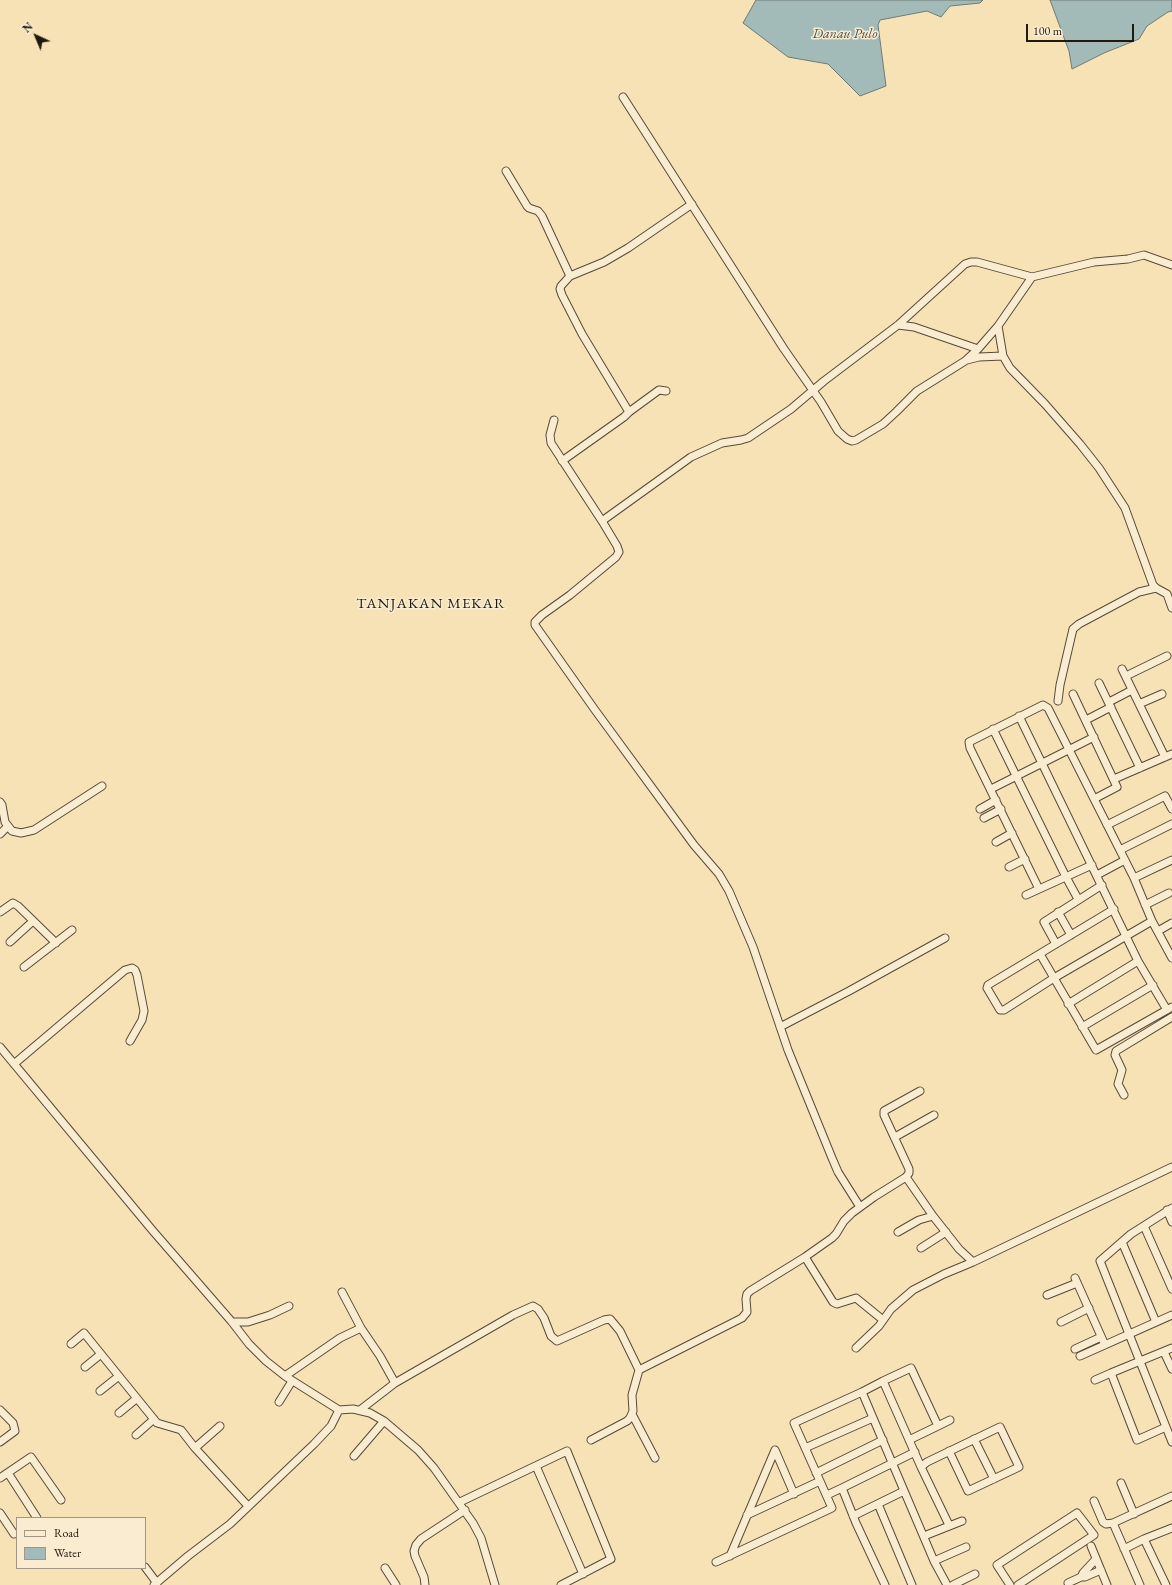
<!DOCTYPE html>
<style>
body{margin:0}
#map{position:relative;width:1172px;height:1585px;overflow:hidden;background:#f7e2b6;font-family:"EB Garamond",serif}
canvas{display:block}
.legend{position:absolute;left:16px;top:1517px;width:130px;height:52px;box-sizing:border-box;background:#faecd0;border:1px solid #a39783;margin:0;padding:5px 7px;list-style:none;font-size:12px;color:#21180f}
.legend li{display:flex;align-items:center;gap:8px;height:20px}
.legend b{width:20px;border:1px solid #a39783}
.north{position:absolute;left:16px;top:16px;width:40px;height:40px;-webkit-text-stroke:3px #faecd0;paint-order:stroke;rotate:316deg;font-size:11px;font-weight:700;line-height:16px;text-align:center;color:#21180f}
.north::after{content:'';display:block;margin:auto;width:14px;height:18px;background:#21180f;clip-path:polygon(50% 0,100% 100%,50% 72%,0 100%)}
.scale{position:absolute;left:1026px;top:24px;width:108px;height:18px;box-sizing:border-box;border:2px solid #21180f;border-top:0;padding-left:5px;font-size:12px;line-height:14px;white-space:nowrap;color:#21180f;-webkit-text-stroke:3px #faecd0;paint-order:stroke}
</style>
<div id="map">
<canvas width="1172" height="1585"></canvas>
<ul class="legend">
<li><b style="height:5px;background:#faecd0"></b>Road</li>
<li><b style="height:11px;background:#a2bbb9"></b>Water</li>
</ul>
<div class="north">N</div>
<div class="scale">100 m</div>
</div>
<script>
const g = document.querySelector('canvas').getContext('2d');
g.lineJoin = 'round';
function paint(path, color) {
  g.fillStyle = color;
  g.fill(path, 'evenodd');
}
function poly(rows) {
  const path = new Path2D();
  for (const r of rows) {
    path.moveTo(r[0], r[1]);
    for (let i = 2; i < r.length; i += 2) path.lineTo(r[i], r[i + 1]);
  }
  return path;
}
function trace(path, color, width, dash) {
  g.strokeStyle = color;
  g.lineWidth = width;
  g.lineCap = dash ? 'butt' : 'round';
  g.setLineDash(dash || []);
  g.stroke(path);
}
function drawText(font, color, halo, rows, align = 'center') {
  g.font = font + ' "EB Garamond",serif';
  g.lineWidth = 3;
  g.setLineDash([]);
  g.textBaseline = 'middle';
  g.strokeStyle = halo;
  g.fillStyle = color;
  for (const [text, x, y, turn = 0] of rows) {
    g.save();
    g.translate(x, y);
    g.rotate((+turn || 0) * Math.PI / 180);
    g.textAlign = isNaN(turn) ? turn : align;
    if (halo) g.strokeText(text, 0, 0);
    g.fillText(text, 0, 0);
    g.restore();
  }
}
const water = poly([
 [756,0,983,0,980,3,950,6,941,17,927,11,880,20,878,25,886,86,860,96,828,64,788,57,743,23,756,0],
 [1050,0,1172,0,1172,11,1168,12,1147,26,1139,39,1104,53,1072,69,1069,51,1050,0]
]);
const minor = poly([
 [623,97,784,349,821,402,838,431,847,439,852,441,856,440,883,424,896,412,917,391,965,361,978,349],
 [506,171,527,206,529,208,538,211,542,216,570,276,561,286,560,289,562,295,582,334,629,412,624,417,562,461],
 [570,276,604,262,628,248,692,204],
 [898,325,914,327,978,349,998,326,1003,356,1010,368,1045,404,1080,444,1099,468,1125,508,1153,585,1156,588,1167,594,1172,608],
 [998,326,1032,277],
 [967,360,979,357,1003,356],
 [629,412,659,390,666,391],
 [554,420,550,435,551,443,602,521,617,546,619,552,616,557,570,595,542,615,535,622,535,625,595,710,694,845,719,874,729,891,753,947,788,1050,832,1158,838,1172,860,1207],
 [602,521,691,457,722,443,741,440,748,438,791,409,824,381,898,325,965,264,971,262,977,262,1032,277,1094,262,1128,259,1144,255,1172,265],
 [1122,669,1165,757],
 [1126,676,1167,656],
 [1099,683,1140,768],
 [1073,694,1117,787,1094,799],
 [1058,701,1060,685,1073,629,1079,624,1139,592,1156,588],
 [1109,702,1132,690],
 [1139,704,1162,694],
 [1019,716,1138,961,1167,1010],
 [1086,720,1111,707],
 [993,729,1066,877,1078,899],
 [1114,779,1172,754],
 [991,789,1094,737],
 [0,802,2,805,5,822,12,831,21,833,34,830,102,786],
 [980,809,996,800],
 [984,818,1001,809],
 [1107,825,1165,796,1172,809],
 [0,834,8,826],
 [996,842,1012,833],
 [1120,850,1172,824],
 [1009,867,1025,859],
 [1097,875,1125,860],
 [1134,878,1172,860],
 [1039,889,970,748,969,742,1043,705,1048,708,1134,878,1152,921,1172,958],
 [1026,895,1092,865],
 [1145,905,1169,893],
 [1114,909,988,985,987,988,1000,1010,1004,1010,1054,978,1152,921],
 [0,912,13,903,18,906,56,943],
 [1058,912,1071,935],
 [1158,931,1172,923],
 [10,942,33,921],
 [1056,944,1044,922,1102,885],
 [1040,954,1096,1050,1172,1007],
 [24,967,72,930],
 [1068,1004,1138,961],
 [780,1027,849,991,945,938],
 [1082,1027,1153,985],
 [0,1047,153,1231,232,1322,249,1344,266,1361,285,1376,339,1410,353,1409,370,1413,384,1421,418,1450,434,1468,473,1523,481,1538,495,1585],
 [14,1064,125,970,132,968,135,970,137,975,144,1011,142,1020,130,1041],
 [1124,1095,1118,1084,1122,1070,1115,1055,1116,1051,1172,1017],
 [895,1137,934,1115],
 [906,1177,909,1173,909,1169,884,1115,884,1111,920,1091],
 [1172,1208,1131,1234,1100,1261,1172,1442],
 [1167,1210,1172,1222],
 [1144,1226,1172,1289],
 [898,1232,919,1220,933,1216],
 [1122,1242,1156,1322],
 [921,1248,946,1232],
 [805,1257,833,1302,837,1304,856,1298,883,1320],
 [1075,1278,1105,1345],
 [342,1292,361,1328,380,1356,395,1383],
 [1047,1295,1077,1283],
 [232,1322,248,1322,270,1315,289,1306],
 [1061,1322,1089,1308],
 [71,1344,84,1333,157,1423,181,1430,195,1448,248,1506],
 [856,1348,879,1326,891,1309,913,1290,944,1274,973,1262],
 [1075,1349,1101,1337],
 [1164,1352,1172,1369],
 [1080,1356,1172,1315],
 [85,1367,101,1354],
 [639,1370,742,1318,747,1312,746,1299,747,1294,750,1291,805,1257,832,1238,836,1234,844,1221,852,1213,874,1197,906,1177,933,1216,959,1249,973,1262,1172,1167],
 [285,1376,340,1338,361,1328],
 [1095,1380,1111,1373],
 [883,1381,911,1368,938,1426,909,1440],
 [100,1391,119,1376],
 [862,1392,883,1381,921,1467],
 [279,1402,292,1381],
 [0,1410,13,1423,15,1431,0,1442],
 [360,1410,395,1383,513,1315,533,1306,538,1309,544,1318,551,1336,557,1341,604,1320,610,1319,620,1331,639,1370,632,1395,633,1411,630,1418,627,1421,591,1440],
 [119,1413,136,1399],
 [632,1414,655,1458],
 [938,1426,950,1420],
 [1166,1427,1137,1440,1111,1373,1172,1348],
 [136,1435,154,1419],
 [974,1439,994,1479],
 [195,1448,220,1426],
 [805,1448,873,1418],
 [949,1451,968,1491,1019,1467,1000,1427,927,1462,921,1467,949,1525],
 [354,1456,384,1421],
 [536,1466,583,1574],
 [8,1473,37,1518],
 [816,1473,883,1440],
 [0,1478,31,1457,61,1500],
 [1121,1483,1134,1514],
 [827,1495,842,1488],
 [1094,1501,1103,1522,1106,1524,1113,1523],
 [460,1502,567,1451,611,1559,561,1585],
 [878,1504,912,1585],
 [0,1513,14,1534],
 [747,1515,820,1481],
 [853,1516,904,1491],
 [924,1536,962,1521],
 [1144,1539,1166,1585],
 [1091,1546,1107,1585],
 [1124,1549,1144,1539,1172,1528],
 [730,1556,775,1450,794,1494],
 [1096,1559,1083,1573,1081,1577,1085,1577,1101,1570],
 [934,1561,966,1547],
 [716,1562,832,1508,794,1423,862,1392,934,1561,947,1585],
 [145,1567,157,1583],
 [385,1568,396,1585],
 [1068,1583,1081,1577],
 [154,1585,188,1556,230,1524,314,1444,331,1426,339,1410],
 [425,1585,424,1577,415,1556,414,1551,416,1545,421,1539,465,1510],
 [885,1585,856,1523,842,1488,915,1452],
 [953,1585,975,1574],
 [1010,1585,997,1565,1077,1513,1094,1535,1018,1585],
 [1140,1585,1113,1523,1172,1496]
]);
const waterNames = [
 ["Danau Pulo",845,34]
];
const quarterNames = [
 ["TANJAKAN MEKAR",431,604]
];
paint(water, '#a2bbb9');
trace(water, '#6e7a75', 1);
trace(minor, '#564a39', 9);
trace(minor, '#faecd0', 7);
drawText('italic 14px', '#4e514a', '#faecd0', waterNames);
g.letterSpacing = '1px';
drawText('15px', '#21180f', '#faecd0', quarterNames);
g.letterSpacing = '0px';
</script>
